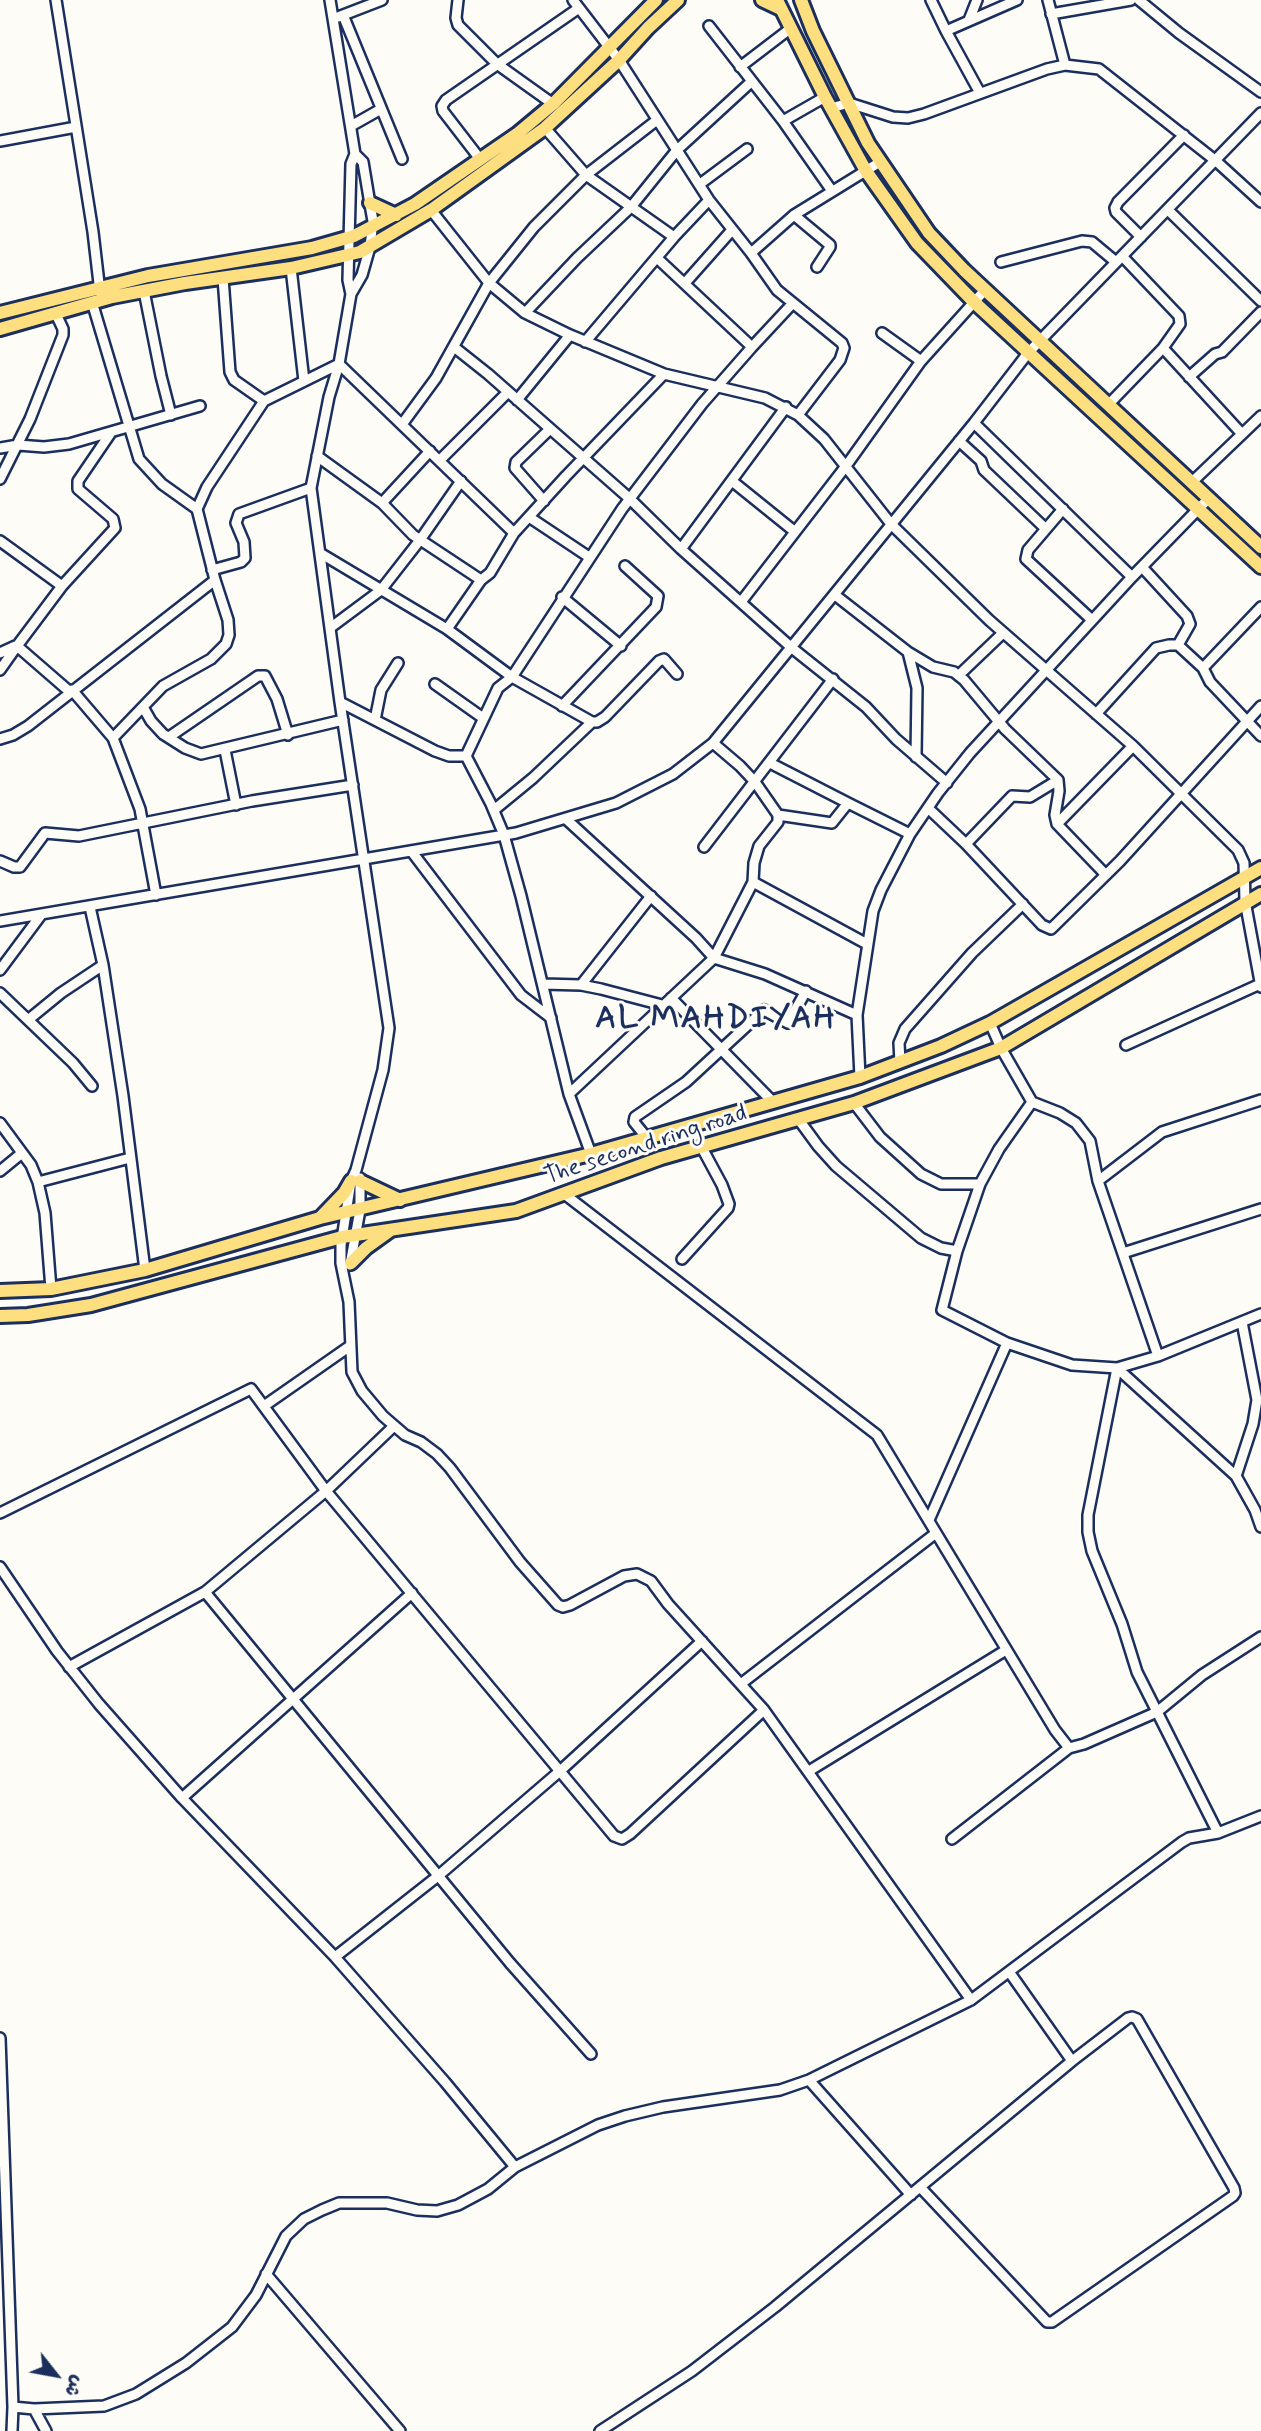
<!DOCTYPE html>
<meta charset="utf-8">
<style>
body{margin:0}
#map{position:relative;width:1261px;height:2431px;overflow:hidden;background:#fdfcf7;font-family:Mynerve,"Playpen Sans Arabic",sans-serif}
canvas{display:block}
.north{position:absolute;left:21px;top:2340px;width:70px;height:70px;-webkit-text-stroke:5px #fdfcf7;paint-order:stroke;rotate:121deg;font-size:19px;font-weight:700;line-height:28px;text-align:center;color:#1b2f5e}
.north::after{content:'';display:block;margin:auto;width:24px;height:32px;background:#1b2f5e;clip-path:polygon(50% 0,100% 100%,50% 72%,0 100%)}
</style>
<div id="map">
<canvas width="1261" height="2431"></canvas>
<div class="north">ش</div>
</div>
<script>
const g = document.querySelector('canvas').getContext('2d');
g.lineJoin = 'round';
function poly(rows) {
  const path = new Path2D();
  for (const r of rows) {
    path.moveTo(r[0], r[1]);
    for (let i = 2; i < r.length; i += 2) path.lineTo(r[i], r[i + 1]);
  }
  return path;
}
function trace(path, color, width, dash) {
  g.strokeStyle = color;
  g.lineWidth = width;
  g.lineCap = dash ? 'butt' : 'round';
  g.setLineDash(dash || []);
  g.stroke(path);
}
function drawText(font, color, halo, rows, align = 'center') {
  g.font = font + ' Mynerve,sans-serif';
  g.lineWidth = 6;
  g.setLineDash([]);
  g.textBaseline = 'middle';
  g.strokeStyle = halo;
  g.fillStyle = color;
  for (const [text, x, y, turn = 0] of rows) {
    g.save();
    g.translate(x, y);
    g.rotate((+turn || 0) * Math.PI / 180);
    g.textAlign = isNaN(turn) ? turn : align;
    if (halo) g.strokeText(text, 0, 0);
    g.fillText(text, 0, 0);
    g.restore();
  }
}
const minor = poly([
 [56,0,93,232,100,292],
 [330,0,355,154,351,164,348,280,351,294],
 [458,0,456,18,458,25,497,64,553,104],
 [573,0,619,60,709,200,751,253,777,290,842,343,844,348,840,360,798,415],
 [931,0,946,31,1017,0],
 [1048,0,1065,65],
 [1139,0,1179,33,1261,92],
 [1051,14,1131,0],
 [343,15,402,159],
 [338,17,382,0],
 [969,20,977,0],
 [709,26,783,121,832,191],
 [946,31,980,93],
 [740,67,791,28],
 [831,108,849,103,893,117,908,118,924,114,1047,69,1065,65,1099,69,1216,161,1261,202],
 [783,121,825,97],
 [351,126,381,109],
 [545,128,586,175,674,237],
 [0,141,76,127],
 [355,154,363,162,371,210,373,221,370,247,362,275,351,294,339,364,329,397,311,488,340,702,389,1028,383,1070,356,1170,351,1181,341,1245,341,1263,349,1302,352,1372,362,1391,383,1416,405,1435,421,1442,437,1454,450,1468,520,1562,558,1605,563,1607,570,1605,624,1576,637,1574,651,1581,668,1604,764,1710,971,2000],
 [480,159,443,111,442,106,446,100,579,8],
 [700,184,747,149],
 [431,210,489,283,525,313,570,335,664,374,765,398,798,415,824,439,891,524,989,620,1133,746,1238,850,1244,863,1245,901,1261,987],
 [1168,210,1261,301],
 [794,215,830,245,830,247,817,267],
 [1141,237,1116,212,1115,208,1118,202,1184,135],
 [751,253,794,215,880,162],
 [1122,256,1179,316,1180,324,1163,348],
 [657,258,752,347],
 [1001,262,1082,241,1092,242,1116,262],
 [291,268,304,381],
 [223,278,230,372,234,380,264,401],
 [685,283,732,230],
 [144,291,161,376,171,415],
 [92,302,139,459,162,484,197,509],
 [525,313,577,258,631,207,677,150,751,82],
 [882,333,921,361],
 [585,342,674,237,709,200],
 [454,347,488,374,629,498,681,549,792,648,866,707,896,739,947,783],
 [1189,377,1215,354,1222,352,1261,312],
 [517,400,570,335],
 [1108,405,1163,348,1242,434],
 [403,423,436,378,489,283,534,227,586,175,657,120],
 [974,423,1132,577],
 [959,441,981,461,984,470,1046,529],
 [0,448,18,445,44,447,69,444,200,406],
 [317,456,382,503,430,451],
 [440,460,508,392],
 [0,479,30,419,63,335,63,329,55,312],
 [732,481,794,531],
 [1191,483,1261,416],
 [544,501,515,468,516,462,550,429],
 [382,503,413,535,481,580],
 [1063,509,1028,550,1026,559,1092,620],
 [529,517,589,557],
 [0,541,62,586,17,646,70,692],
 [681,549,786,407],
 [320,553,447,629,512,677,592,722,597,722,605,717,659,661,664,659,677,674],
 [1142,567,1187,616,1190,624,1178,645,1203,668,1210,682,1261,736],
 [212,570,241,562,245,558,244,542,236,523,239,514,311,488],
 [62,586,115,528,113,519,78,489,78,481,110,434],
 [835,595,908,652,933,667,954,672,964,680,1005,729,1058,780,1059,791,1055,815,1057,824,1106,875],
 [562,597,621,646],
 [741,602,846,466,921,361,985,290],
 [330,628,381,590,420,540,461,481],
 [447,629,481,580,490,573,514,533,566,476,664,374],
 [908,652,917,688,916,757],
 [0,653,15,646],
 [1203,668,1261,607],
 [0,670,17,646],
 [959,675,1003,633],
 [435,684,483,718],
 [72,690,113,738],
 [340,702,435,751,449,756,466,756],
 [562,706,656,607,658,596,625,566],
 [143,707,151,721,163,734,185,748,201,754,343,720],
 [1096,714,1156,648,1169,645,1178,645],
 [375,720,381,690,398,663],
 [169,737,258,676,265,676,277,699,288,735],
 [0,739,13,735,28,726,215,580],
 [225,750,236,805],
 [770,763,848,803],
 [929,809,966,844,1042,925,1051,929,1120,861,1261,706],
 [494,810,533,778,592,722],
 [778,815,832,823,848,803,910,834],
 [566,819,696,938,714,958,765,974,857,1015],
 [1057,824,1133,746],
 [966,844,1012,796,1030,797,1058,780],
 [704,847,833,679],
 [412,852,521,995,551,1018],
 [0,861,14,867,20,867,45,833,79,836,252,801,353,785],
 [753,882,867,944],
 [156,895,140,809,113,738,163,686,211,659,226,644,229,635,228,620,215,580,197,509,207,487,264,401,339,364,514,533],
 [0,921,516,833,616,803,673,774,713,743,974,423,1028,353,1261,113],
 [103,965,123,1096,145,1270],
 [0,970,41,915],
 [543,984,581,985,601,989,662,1005],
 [581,985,651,896],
 [0,993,73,1063,92,1086],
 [671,998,772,1101],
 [28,1020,61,993,103,965,90,907],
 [990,1023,1001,1048,1032,1102,1060,1113,1076,1123,1090,1141,1098,1181,1158,1356],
 [1126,1045,1260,984],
 [900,1062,899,1043,905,1029,972,953,1023,904],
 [860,1077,857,1015,873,911,881,890,910,834,938,793,970,753,1132,577,1208,499],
 [569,1094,714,958,753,882,754,863,759,846,778,822,778,815,755,782,740,766,713,743],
 [1032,1102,999,1149,980,1184,957,1251,942,1310,1007,1343,1072,1365,1117,1368,1236,1476,1255,1510,1261,1527],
 [854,1103,880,1137,921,1174,941,1184,980,1184],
 [799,1120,818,1146,836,1166,921,1238,941,1248,957,1251],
 [0,1123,31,1165,38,1182,45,1213,51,1289],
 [647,1138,634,1122,635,1117,686,1082,764,1010,788,1023,806,991],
 [591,1154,569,1094,521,896,504,835,491,804,466,756,498,688,512,677,622,509,702,404,752,347,793,303],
 [0,1171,22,1153],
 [1098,1181,1162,1132,1261,1100],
 [38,1182,130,1158],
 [563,1193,877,1435,1055,1730,1069,1748,1084,1744,1157,1712,1202,1675,1261,1637],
 [1123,1253,1261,1209],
 [682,1259,728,1208,729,1204,722,1185,701,1146],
 [350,1265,360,1210,360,1178],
 [264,1406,350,1346],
 [1236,1476,1253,1424,1257,1400,1242,1322],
 [0,1513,251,1389,326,1491,614,1836,622,1839,630,1834,764,1710],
 [929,1520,1007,1343],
 [0,1567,57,1651,99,1704,182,1798,335,1957,445,2082,515,2167],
 [205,1592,326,1491,394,1426],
 [69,1667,205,1592,510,1963,591,2054],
 [742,1683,936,1533],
 [809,1771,1006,1650],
 [182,1798,412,1593],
 [1218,1833,1137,1672,1122,1624,1092,1551,1088,1532,1088,1515,1117,1368,1158,1356,1261,1314],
 [952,1839,1069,1748],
 [335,1957,438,1876,560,1771,702,1641],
 [0,2038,13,2407,12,2431],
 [809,2080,911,2195],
 [920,2187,1047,2322,1052,2322,1233,2196,1235,2193,1234,2188,1137,2019,1132,2017,1128,2018,1072,2061],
 [266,2274,400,2431],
 [13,2407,34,2409,104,2406,136,2394,186,2363,232,2327,256,2295,286,2236,304,2219,322,2210,339,2203,387,2203,417,2210,437,2211,458,2205,488,2189,515,2167,598,2125,625,2116,663,2107,780,2090,809,2080,971,2000,1182,1842,1189,1838,1218,1833,1261,1816],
 [34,2409,46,2431],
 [600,2431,692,2371,775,2307,1072,2061,1010,1973]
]);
const major = poly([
 [762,0,781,9],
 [777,0,825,97,866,171,917,243,974,302,1261,567],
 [801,0,813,31,868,143,929,233,964,270,1261,547],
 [370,203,396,215],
 [0,313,148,276,312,248,354,236,415,204,517,134,553,104,656,0],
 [0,329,112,297,185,283,291,268,360,252,431,210,545,128,619,60,648,28,678,0],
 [360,1181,400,1200],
 [320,1218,344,1193,351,1181],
 [351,1263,366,1248,391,1230],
 [0,1291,51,1289,145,1270,320,1218,591,1154,860,1077,941,1046,990,1023,1261,868],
 [0,1316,28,1315,91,1305,342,1237,516,1211,661,1158,854,1103,1001,1048,1261,894]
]);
const streetNames = [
 ["The second ring road",646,1146,-18]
];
const districtNames = [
 ["AL MAHDIYAH",716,1020]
];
trace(minor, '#1b2f5e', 14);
trace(major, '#1b2f5e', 18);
trace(minor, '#fdfcf7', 9);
trace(major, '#fedf80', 12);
drawText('24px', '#1b2f5e', '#fdfcf7', streetNames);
g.letterSpacing = '2px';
drawText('bold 32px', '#1b2f5e', '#fdfcf7', districtNames);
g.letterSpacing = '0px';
</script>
